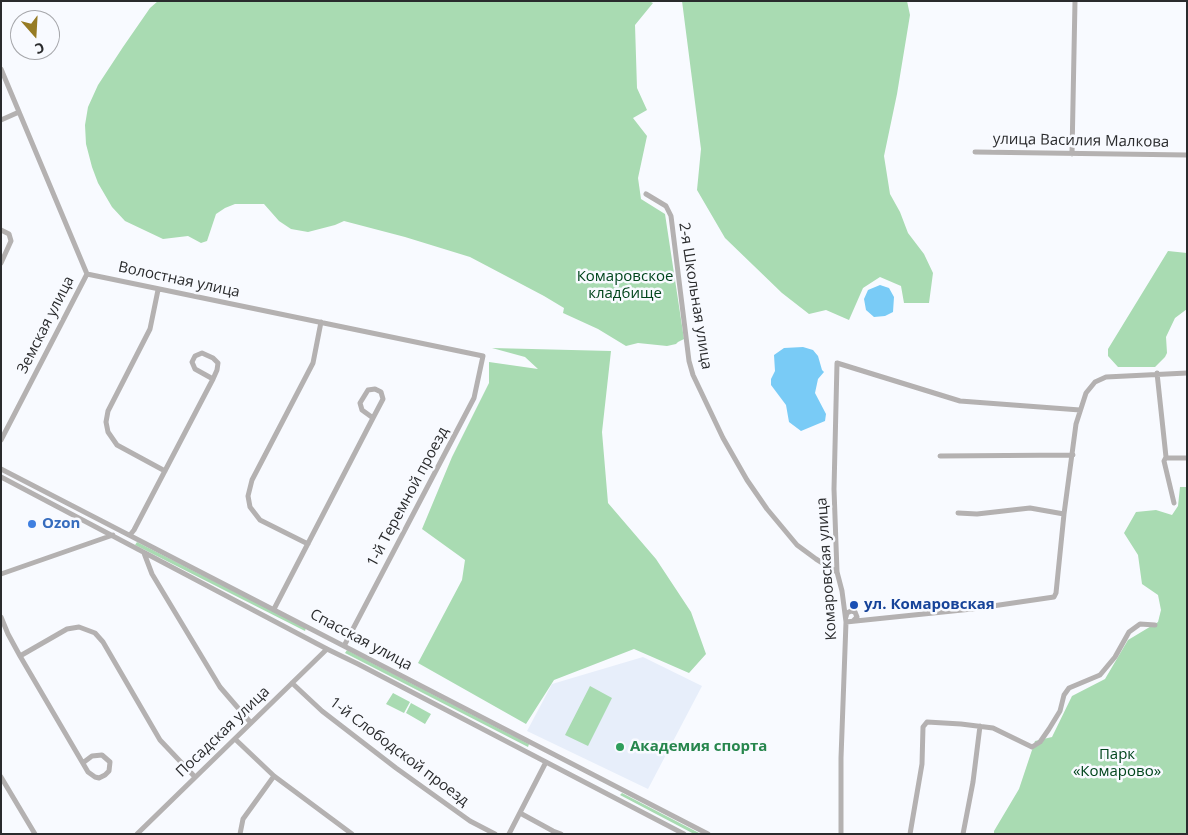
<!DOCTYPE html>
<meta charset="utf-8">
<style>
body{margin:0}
#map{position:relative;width:1188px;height:835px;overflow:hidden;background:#f8faff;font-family:"Open Sans",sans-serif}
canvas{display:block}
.frame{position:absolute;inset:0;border:2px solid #2a2b2d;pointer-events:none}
.north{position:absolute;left:10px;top:10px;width:50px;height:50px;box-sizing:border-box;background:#f8faff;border:1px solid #a6a7ab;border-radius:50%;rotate:161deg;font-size:14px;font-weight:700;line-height:20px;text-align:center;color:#2a2b2d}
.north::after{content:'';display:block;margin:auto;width:18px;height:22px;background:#977c24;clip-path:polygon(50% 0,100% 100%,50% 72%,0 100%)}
</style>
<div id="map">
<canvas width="1188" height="835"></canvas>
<div class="frame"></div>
<div class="north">С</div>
</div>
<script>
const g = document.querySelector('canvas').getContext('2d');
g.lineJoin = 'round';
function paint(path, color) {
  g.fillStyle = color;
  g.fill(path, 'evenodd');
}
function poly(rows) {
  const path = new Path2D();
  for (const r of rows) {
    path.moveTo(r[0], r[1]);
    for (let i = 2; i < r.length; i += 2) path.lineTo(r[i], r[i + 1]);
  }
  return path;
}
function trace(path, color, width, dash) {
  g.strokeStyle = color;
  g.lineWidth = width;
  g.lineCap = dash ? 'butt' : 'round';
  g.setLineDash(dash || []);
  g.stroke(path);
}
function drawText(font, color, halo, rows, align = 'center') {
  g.font = font + ' "Open Sans",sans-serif';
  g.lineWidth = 5;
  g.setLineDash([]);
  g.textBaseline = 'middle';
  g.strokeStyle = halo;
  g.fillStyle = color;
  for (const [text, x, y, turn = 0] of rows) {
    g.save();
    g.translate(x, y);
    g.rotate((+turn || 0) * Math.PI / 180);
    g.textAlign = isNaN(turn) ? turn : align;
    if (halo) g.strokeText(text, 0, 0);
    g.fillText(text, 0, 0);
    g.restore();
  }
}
const built = poly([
 [643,657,702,686,648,789,527,731,552,684]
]);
const green = poly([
 [158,1,649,1,653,3,635,25,637,88,647,110,633,118,647,136,638,178,641,199,665,214,684,339,678,342,676,344,667,346,638,343,626,346,598,329,563,313,564,308,544,296,470,257,405,237,344,221,335,225,308,232,291,229,279,221,264,204,235,204,225,208,216,214,207,241,201,243,188,236,163,239,125,221,112,207,98,183,92,167,86,144,85,125,88,107,98,85,123,47,150,8],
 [682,1,907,1,910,15,897,94,884,156,890,194,900,212,908,233,924,254,933,273,929,303,904,303,901,286,880,277,863,288,849,320,826,310,809,314,782,293,725,238,697,190,701,149],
 [1168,251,1187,253,1187,309,1175,318,1166,337,1167,353,1165,357,1155,367,1118,367,1108,356,1108,349],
 [492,348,611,351,602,432,608,503,656,559,691,612,706,654,689,673,634,649,554,680,526,724,418,663,462,580,465,560,422,529,452,457,489,383,489,362,538,369,525,357],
 [1180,487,1187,487,1187,834,994,834,994,831,1019,789,1035,741,1052,737,1072,696,1105,679,1128,640,1158,622,1161,610,1158,595,1142,584,1138,555,1124,533,1136,512,1156,510,1172,515,1178,506],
 [137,542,306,628,305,631,135,545],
 [347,650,529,744,528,747,345,653],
 [590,686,612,698,588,746,565,735],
 [393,693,410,702,404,713,386,704],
 [411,703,431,714,425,724,406,713],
 [622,793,701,834,694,834,620,795]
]);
const water = poly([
 [880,285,889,288,894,297,893,312,885,316,874,317,866,310,864,299,868,290],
 [803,347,813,350,818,356,822,370,824,372,818,379,815,393,826,414,825,421,801,431,789,422,786,405,771,385,771,379,775,371,774,355,784,348]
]);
const minor = poly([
 [1,69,87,274],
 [1,120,19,112],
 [975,152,1187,155],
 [1072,154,1075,1],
 [646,194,666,206,671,216,689,361,693,375,723,438,747,480,767,509,797,545,816,559,837,572],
 [1,230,9,234,11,241,1,263],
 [87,274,483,356,474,398,344,646],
 [158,290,150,329,108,411,106,422,108,432,117,445,165,471],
 [1157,373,1166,457,1164,461,1174,503],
 [1,440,87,274],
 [940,456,1073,455],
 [1166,458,1187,458],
 [1,469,708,834],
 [1,477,327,649,358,664,684,834],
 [958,513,977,514,1030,508,1064,514],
 [130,535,134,530,213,379,217,370,218,363,213,358,202,353,195,356,192,362,195,369,213,379],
 [308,544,260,520,250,507,248,496,252,480,313,363,321,322],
 [144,553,152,574,220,687,251,723],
 [1,574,113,535],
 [274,609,373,418,362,410,360,403,368,390,375,389,381,392,383,399,373,418],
 [1,617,8,634,20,656,88,772,95,777,99,778,105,775,109,771,110,762,102,755,92,756,84,762],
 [846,617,847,613,851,611,855,612,857,617,853,621],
 [846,622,972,609,1054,597,1056,593,1064,514,1076,424,1086,393,1095,382,1106,377,1187,373],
 [20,656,67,629,79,627,95,633,103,642,160,740,195,777],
 [292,683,322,711,396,768,470,821,495,834],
 [235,739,274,776,352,834],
 [1,777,35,834],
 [520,813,553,831,561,834],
 [137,834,327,649],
 [240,834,243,819,274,776],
 [509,834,546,762],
 [841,834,841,758,846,622,842,591,837,572,834,489,837,363,960,401,1080,410],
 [910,834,922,764,923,727,927,722,961,724,993,728,1032,747,1040,742,1049,729,1060,711,1064,695,1069,688,1100,675,1115,657,1129,632,1140,624,1155,625],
 [963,834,973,782,980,726]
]);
const markers = [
 [32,524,5,"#3f7fe0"],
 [854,605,5,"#1a4fb4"],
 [620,747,5,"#2e9e5b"]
];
const streetNames = [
 ["улица Василия Малкова",1081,141,1],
 ["Волостная улица",179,280,12],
 ["2-я Школьная улица",695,296,81],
 ["Земская улица",46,325,-63],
 ["1-й Теремной проезд",408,497,-62],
 ["Комаровская улица",827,569,-94],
 ["Спасская улица",361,640,28],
 ["Посадская улица",223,732,-44],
 ["1-й Слободской проезд",399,752,37]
];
const parkNames = [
 ["Комаровское",625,277],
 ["кладбище",625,294],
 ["Парк",1117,755],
 ["«Комарово»",1117,772]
];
const shopNames = [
 ["Ozon",42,524]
];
const transitNames = [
 ["ул. Комаровская",864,605]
];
const leisureNames = [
 ["Академия спорта",630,747]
];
paint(built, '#e7eefa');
paint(green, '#a9dbb2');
paint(water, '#79cbf6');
trace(minor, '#b4b1b1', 5);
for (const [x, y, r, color] of markers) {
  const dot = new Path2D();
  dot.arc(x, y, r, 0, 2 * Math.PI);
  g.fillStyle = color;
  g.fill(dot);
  trace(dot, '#f8faff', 2);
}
drawText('15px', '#2a2b2d', '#f8faff', streetNames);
drawText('15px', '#01451c', '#f8faff', parkNames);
drawText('bold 15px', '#366cbe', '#f8faff', shopNames, 'left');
drawText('bold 15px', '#164399', '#f8faff', transitNames, 'left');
drawText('bold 15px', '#27864d', '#f8faff', leisureNames, 'left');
</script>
